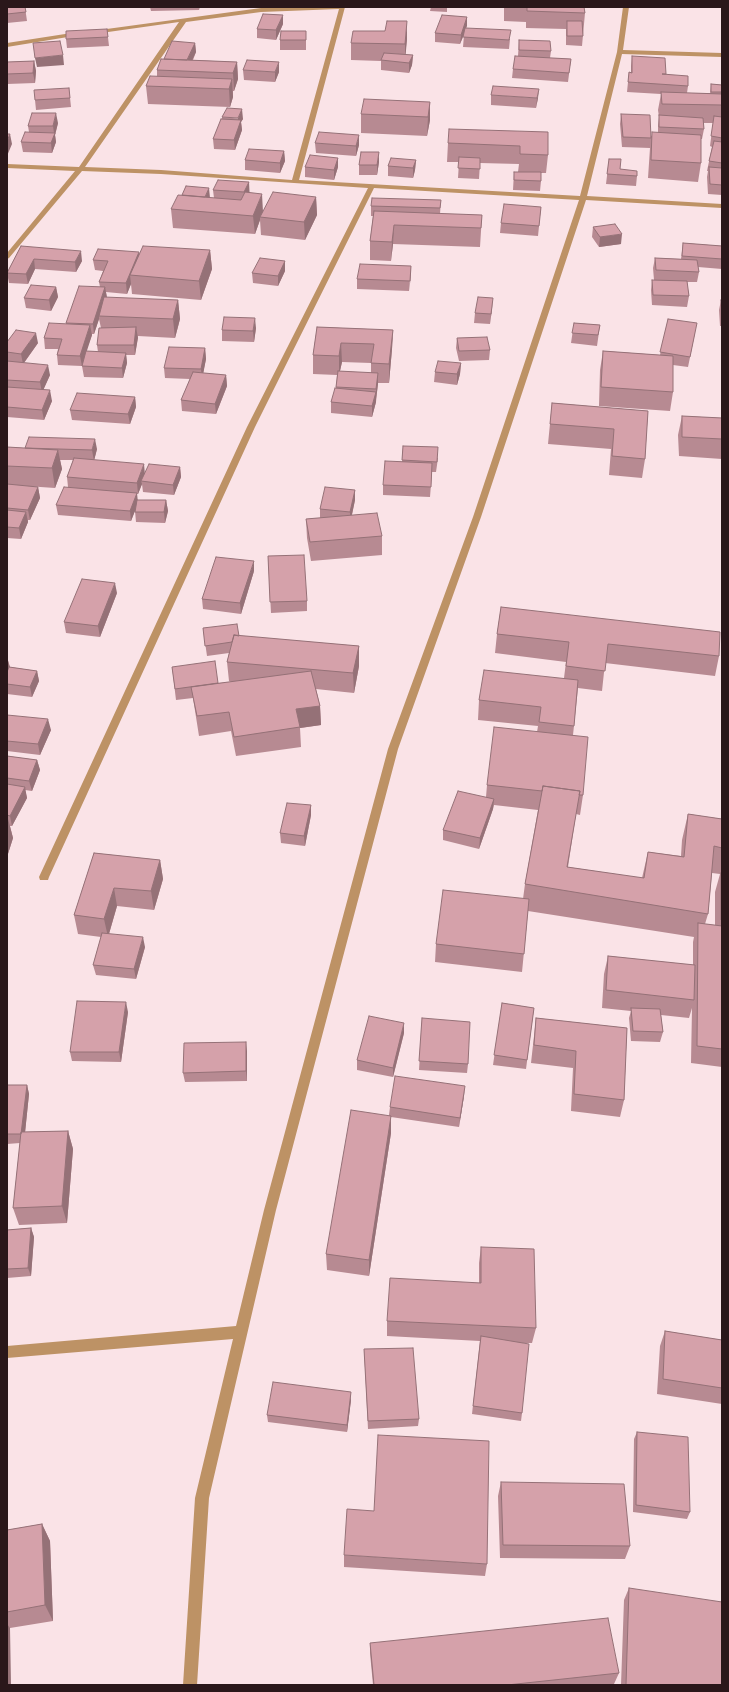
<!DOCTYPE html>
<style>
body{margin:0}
#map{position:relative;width:729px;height:1692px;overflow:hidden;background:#fae3e7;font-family:Arial,sans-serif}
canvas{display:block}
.frame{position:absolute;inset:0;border:8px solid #2a171a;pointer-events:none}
</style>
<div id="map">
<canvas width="729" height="1692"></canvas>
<div class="frame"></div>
</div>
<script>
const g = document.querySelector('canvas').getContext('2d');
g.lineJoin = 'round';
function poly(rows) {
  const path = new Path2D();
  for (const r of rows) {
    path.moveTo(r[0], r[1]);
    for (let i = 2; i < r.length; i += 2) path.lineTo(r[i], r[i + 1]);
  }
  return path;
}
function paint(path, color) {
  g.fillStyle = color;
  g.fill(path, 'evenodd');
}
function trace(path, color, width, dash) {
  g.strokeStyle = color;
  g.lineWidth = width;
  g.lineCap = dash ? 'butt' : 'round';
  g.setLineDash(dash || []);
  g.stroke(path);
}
const minor = poly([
 [295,7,345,7,299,180,580,196,617,52,623,7,629,7,623,50,722,53,722,57,622,54,587,196,722,204,722,208,586,200,481,517,398,749,276,1210,209,1498,197,1685,183,1685,195,1498,233,1339,7,1358,7,1346,236,1326,264,1210,388,749,473,517,579,200,374,188,255,427,49,877,48,880,40,880,39,877,247,427,368,188,161,174,82,171,9,258,7,259,7,253,75,171,7,168,7,164,79,167,179,22,94,34,91,32,92,31,261,8,295,7],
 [339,9,292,180,161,170,85,167,186,22,261,12,339,9],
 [78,32,81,34,80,35,7,47,7,43,78,32]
]);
const wall = poly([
 [7,7,25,7,27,21,7,23],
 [150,7,200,7,199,10,151,11],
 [431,7,447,7,447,12,430,11],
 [504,7,584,7,585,13,582,46,566,45,566,29,526,28,526,22,504,21],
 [467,17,466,28,510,39,509,49,463,47,464,35,460,44,435,42,435,33],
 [283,24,276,40,257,38,257,29],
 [107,29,109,46,67,48,66,39],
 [407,39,405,55,413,55,412,65,409,73,381,70,381,61,351,60,351,43],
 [280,40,306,40,306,50,280,50],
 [519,40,551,51,550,58,571,59,568,82,512,78,513,69,518,56],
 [195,43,196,52,193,60,237,62,238,79,234,91,233,91,233,97,230,107,148,104,146,86,157,76,157,70,164,59],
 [632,56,688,86,687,93,710,93,711,84,722,85,722,195,708,194,707,177,708,171,707,171,712,147,710,146,713,123,704,123,704,129,702,139,701,139,701,163,698,182,648,178,650,148,622,147,620,124,621,114,651,136,658,133,658,125,659,117,658,110,661,94,627,92,629,72,631,73,631,66],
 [34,61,36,71,35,83,7,84,7,62],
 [243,70,279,72,275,82,244,80],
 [69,88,71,107,36,110,35,100],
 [491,95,538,98,536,108,491,105],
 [430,102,430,120,427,136,361,133,361,114],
 [222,117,243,119,241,122,242,130,235,150,214,149,213,139,222,119],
 [58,123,55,135,56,142,52,153,23,152,21,142,29,132,28,126],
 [548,132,548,155,546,173,541,173,541,181,540,191,513,190,514,172,518,172,519,164,480,163,479,179,458,178,459,162,447,162,448,143],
 [315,143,359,145,356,156,316,153],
 [284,151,285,161,280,173,245,170,245,160],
 [338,158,338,167,334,180,305,177,305,167],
 [609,159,620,169,637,176,636,186,606,184],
 [416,160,415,170,413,178,388,176,388,166],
 [379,162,377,175,359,175,359,165],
 [249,182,249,193,263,211,316,197,317,215,305,240,261,235,260,220,255,234,173,228,171,209,182,196,186,186,210,198,214,198,213,190],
 [441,200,440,214,482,215,480,247,393,244,391,261,370,260,370,241,373,216,371,216,371,206],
 [541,207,538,236,500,233,501,223],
 [593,227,621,244,599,247,592,237],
 [683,243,722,246,722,269,698,267,699,272,697,282,687,282,689,296,687,307,652,305,651,290,652,280,654,280,653,268,655,258,681,259],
 [21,246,82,261,76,272,35,269,28,284,9,283,7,273],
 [210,250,212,269,201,300,132,294,131,284,127,294,106,292,107,298,178,300,180,319,175,338,138,336,135,355,126,355,127,363,123,378,84,377,82,366,84,358,82,366,58,365,57,355,58,349,45,349,44,338,66,324,66,323,100,287,99,282,103,271,95,270,93,260,139,254],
 [99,319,101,328,97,345,98,352,86,351,92,335,92,334,94,334],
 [285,261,285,271,278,286,253,283,252,273],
 [411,266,409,291,357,289,357,279],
 [56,287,58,297,51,311,26,308,24,298],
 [721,300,722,300,722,326,720,326,719,310],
 [492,309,490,324,474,323,475,313],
 [668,319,695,333,688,367,673,365,673,392,670,411,599,406,600,370,603,351,660,355],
 [574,323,600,325,597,346,571,343],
 [317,327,393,330,392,349,389,383,378,383,376,402,372,417,331,413,331,402,336,388,337,375,313,374,313,355],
 [342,362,371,363,371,373,340,371],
 [256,328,254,342,222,341,222,330],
 [457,338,490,350,489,360,459,361,456,348],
 [7,342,38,343,24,363,50,375,43,390,52,401,44,420,7,417],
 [205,348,206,359,203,373,226,375,227,386,216,414,182,411,181,400,190,379,165,378,164,368],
 [461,363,460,374,457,385,434,382,435,372],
 [135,397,136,407,130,424,72,420,70,410],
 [552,403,648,411,645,459,642,478,609,475,611,449,548,444],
 [682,416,722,418,722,459,679,456,678,435],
 [403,446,438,458,436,472,432,472,430,497,383,495,383,485,402,462],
 [7,447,25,448,97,449,94,460,145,473,180,467,181,477,174,495,143,492,142,484,138,494,137,494,137,500,166,500,168,511,165,523,136,522,135,511,131,521,58,515,56,505,68,487,67,477,73,460,60,460,62,469,55,488,26,486,38,487,40,498,30,520,28,520,28,522,21,539,7,538],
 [355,490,355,500,352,515,382,536,382,555,311,561,307,538,306,519,320,518,320,509],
 [268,556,307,601,307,611,271,613],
 [254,571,241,614,203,609,202,599],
 [117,593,100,637,66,633,64,622],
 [501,607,719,656,715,676,605,663,602,691,578,688,573,735,583,795,580,815,576,814,568,867,642,878,648,852,681,856,682,840,688,814,722,819,722,1067,691,1063,692,1008,689,1018,661,1015,663,1032,660,1042,631,1041,629,1018,631,1011,602,1008,604,974,608,956,693,965,693,942,694,937,528,911,522,972,435,962,436,944,523,899,525,884,538,810,494,805,493,809,479,849,443,840,443,830,486,797,487,785,537,732,538,726,478,720,479,700,564,678,566,662,495,653,497,634],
 [712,873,720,874,715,892,715,925,705,924,708,914],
 [203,628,239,636,359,646,359,666,354,693,316,689,320,706,321,725,300,728,301,747,236,756,231,731,199,736,193,698,176,700,172,667,218,683,231,682,229,681,227,662,229,653,207,656],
 [7,657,10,667,37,671,39,681,32,697,7,694],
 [7,715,51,730,40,755,7,751],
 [7,756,37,760,40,770,32,791,25,790,27,798,12,826,10,826,13,838,7,857],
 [311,805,311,815,305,846,281,843,280,833],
 [94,853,160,860,163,879,154,910,117,906,109,934,145,947,136,979,96,975,93,965,101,937,78,934,74,915],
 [502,1003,534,1008,526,1069,493,1065],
 [128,1012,121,1062,72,1061,70,1052],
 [422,1018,468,1064,467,1073,419,1070],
 [536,1018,627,1028,624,1100,620,1117,571,1111,573,1068,531,1063],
 [404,1033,393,1077,357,1070,357,1060],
 [247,1051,247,1081,185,1082,183,1073],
 [7,1085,27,1085,29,1094,25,1132,68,1131,73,1149,67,1223,19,1225,13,1208,20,1143,7,1144],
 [464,1096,459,1127,391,1117,391,1133,369,1276,327,1270,326,1254,389,1115,390,1107],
 [31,1228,34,1237,31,1276,7,1278,7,1230],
 [481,1247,536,1328,532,1343,523,1343,522,1413,521,1421,472,1414,480,1341,387,1336,387,1321,479,1283,479,1263],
 [665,1331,722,1340,722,1404,657,1394,660,1346],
 [364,1349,419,1419,418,1426,368,1429],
 [351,1400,347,1432,268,1422,267,1415],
 [637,1432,690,1512,687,1519,633,1512,634,1439],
 [501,1482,630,1546,625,1559,500,1558,498,1496],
 [42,1524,50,1541,53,1621,10,1628,7,1685,7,1530],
 [344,1555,487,1564,485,1576,344,1567],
 [629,1588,722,1685,621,1685,624,1600],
 [370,1643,619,1673,614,1684,602,1685,373,1685,370,1653]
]);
const shadedWall = poly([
 [283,15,283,24,276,40,276,30],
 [467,17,467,26,460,44,461,35],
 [407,21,407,39,405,62,405,44],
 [195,43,196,52,187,71,185,65],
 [63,55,64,65,37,67,35,58],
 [413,55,412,65,409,73,409,63],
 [34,61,36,71,35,83,33,73],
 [237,62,238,79,234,91,233,73],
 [279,62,279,72,275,82,275,72],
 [232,79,233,97,230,107,229,89],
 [539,89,538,98,536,108,537,98],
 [430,102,430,120,427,136,428,117],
 [242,109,243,119,241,122,242,130,235,150,234,140,238,128,238,118],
 [56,113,58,123,55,135,56,142,52,153,51,143,54,133,53,126],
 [10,134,12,144,7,156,7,141],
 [359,135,359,145,356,156,356,146],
 [284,151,285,161,280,173,280,163],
 [379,152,379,162,377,175,377,165],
 [338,158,338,167,334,180,334,170],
 [416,160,415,170,413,178,413,168],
 [249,182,250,201,244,192],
 [209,188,210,198,206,207,205,197],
 [262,194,263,212,260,217,260,220,255,234,253,216],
 [316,197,317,215,305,240,304,222],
 [394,225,393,244,391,261,392,242],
 [622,234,621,244,599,247,600,237],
 [210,250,212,269,201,300,199,281],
 [81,251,82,261,76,272,75,262],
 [139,252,140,262,130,275,131,284,127,294,126,283],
 [34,259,35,269,28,284,26,274],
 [285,261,285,271,278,286,278,276],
 [411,266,411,276,409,291,410,281],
 [56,287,58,297,51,311,49,300],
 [105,287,107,298,99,316,99,319,94,334,93,324],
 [493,298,492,309,490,324,491,314],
 [178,300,180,319,175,338,173,319],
 [255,318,256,328,254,342,253,331],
 [90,325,92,335,82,366,80,356],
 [136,327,138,338,135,355,134,345],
 [393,330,392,349,389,383,389,364],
 [36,333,38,343,23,364,21,354],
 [341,343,342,362,339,375,339,356],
 [205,348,206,359,202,380,201,369],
 [126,353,127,363,123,378,122,368],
 [461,363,460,374,457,385,457,374],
 [48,365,50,375,42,393,40,382],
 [378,373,378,384,376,399,376,389],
 [226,375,227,386,216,414,215,404],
 [50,390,52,401,44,420,42,410],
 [376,392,376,402,372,417,372,406],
 [135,397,136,407,130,424,128,414],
 [95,439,97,449,94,461,92,450],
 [58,450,62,469,55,488,52,468],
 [144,464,145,475,141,481,142,484,138,494,137,483],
 [180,467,181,477,174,495,173,485],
 [38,487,40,498,30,520,28,510],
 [355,490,355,500,350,523,350,512],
 [137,493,138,503,131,521,130,511],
 [166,500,168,511,165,523,164,512],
 [26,512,28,522,21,539,19,528],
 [254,561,254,571,241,614,240,603],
 [115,583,117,593,100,637,98,626],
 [359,646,359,666,354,693,353,673],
 [7,657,10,668,7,675],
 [37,671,39,681,32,697,30,687],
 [320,706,321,725,300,728,296,709],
 [48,719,51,730,40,755,38,744],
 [37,760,40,770,32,791,29,781],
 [25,787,27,798,12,826,10,816],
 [494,799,493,809,479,849,480,838],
 [311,805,311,815,305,846,304,836],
 [8,819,13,838,7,857,7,823],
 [160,860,163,879,154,910,151,891],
 [114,888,117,906,108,937,104,919],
 [143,937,145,947,136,979,134,969],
 [126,1002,128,1012,121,1062,119,1052],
 [404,1023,404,1033,393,1077,393,1068],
 [246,1042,247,1051,247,1081,246,1071],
 [27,1085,29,1094,24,1143,21,1134],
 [465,1086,464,1096,459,1127,460,1118],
 [391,1116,391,1133,369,1276,369,1260],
 [68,1131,73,1149,67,1223,62,1206],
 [31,1228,34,1237,31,1276,28,1268],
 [351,1392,351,1400,347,1432,347,1425],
 [42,1524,50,1541,53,1621,45,1605],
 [7,1624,10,1628,11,1685,7,1685]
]);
const building = poly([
 [7,7,25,7,26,12,7,14,7,7],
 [527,7,584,7,585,13,527,11,527,7],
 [263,14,283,15,276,30,257,29,263,14],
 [442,15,467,17,461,35,435,33,442,15],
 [387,21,407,21,405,44,351,43,353,31,385,31,387,21],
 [567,21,582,21,583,36,567,36,567,21],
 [465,28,511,30,509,40,463,37,465,28],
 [107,29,108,37,66,39,66,31,107,29],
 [281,31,306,31,306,40,280,40,281,31],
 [519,40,550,41,551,51,519,50,519,40],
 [60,41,63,55,35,58,33,43,60,41],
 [172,41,195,43,187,60,164,59,172,41],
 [384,53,413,55,409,63,381,60,384,53],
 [515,56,571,59,569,73,513,69,515,56],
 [632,56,665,58,666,74,662,74,688,76,688,86,628,82,629,72,632,73,632,56],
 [161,59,237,62,233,73,157,70,161,59],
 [247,60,279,62,275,72,243,70,247,60],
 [34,61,33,73,7,74,7,62,34,61],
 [150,76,232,79,229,89,146,86,150,76],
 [711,84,722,85,722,92,711,92,711,84],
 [493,86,539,89,537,98,491,95,493,86],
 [69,88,70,98,35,100,34,90,69,88],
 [661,92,722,94,722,105,662,104,661,92],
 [364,99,430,102,428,117,361,114,364,99],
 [227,108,242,109,238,118,222,117,227,108],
 [32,113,56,113,53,126,28,126,32,113],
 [621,114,650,115,651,138,623,137,621,114],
 [659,115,703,118,704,129,659,127,659,115],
 [714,116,722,117,722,138,711,136,714,116],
 [221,119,241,120,234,140,213,139,221,119],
 [449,129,548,132,548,155,520,154,520,146,448,143,449,129],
 [25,132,55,133,51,143,21,142,25,132],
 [319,132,359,135,356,146,315,143,319,132],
 [652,132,701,135,701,163,651,160,652,132],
 [7,134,10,134,7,141,7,134],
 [714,141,722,142,722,163,709,161,714,141],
 [249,149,284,151,280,163,245,160,249,149],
 [361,152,379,152,377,165,359,165,361,152],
 [310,155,338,158,334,170,305,167,310,155],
 [459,157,480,158,480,169,458,168,459,157],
 [391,158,416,160,413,168,388,166,391,158],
 [609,159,621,159,620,169,637,171,637,176,607,174,609,159],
 [709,167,722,168,722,185,710,184,709,167],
 [514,172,541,172,541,181,514,180,514,172],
 [218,180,249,182,244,192,213,190,218,180],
 [186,186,209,188,205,197,182,195,186,186],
 [245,192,262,194,253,216,171,209,178,195,241,200,245,192],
 [273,192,316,197,304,222,260,217,273,192],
 [372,198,441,200,440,208,371,206,372,198],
 [504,204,541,207,539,226,501,223,504,204],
 [374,211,482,215,481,228,394,225,392,242,370,241,374,211],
 [615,224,622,234,600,237,593,227,615,224],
 [683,243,722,246,722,259,682,256,683,243],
 [21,246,81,251,75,262,34,259,26,274,7,273,21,246],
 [143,246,210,250,199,281,130,275,143,246],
 [98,249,139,252,126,283,99,282,108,261,93,260,98,249],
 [260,258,285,261,278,276,252,273,260,258],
 [655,258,697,260,699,272,656,270,655,258],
 [360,264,411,266,410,281,357,279,360,264],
 [652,280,687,281,689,296,653,295,652,280],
 [31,285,56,287,49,300,24,298,31,285],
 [79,286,105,287,93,324,66,323,79,286],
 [104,297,178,300,173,319,99,316,104,297],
 [478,297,493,298,491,314,475,313,478,297],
 [721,300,722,300,722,315,721,300],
 [224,317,255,318,253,331,222,330,224,317],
 [668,319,697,323,690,357,660,352,668,319],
 [49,323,90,325,80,356,57,355,62,339,44,338,49,323],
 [574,323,600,325,598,335,572,333,574,323],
 [136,327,134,345,97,345,99,328,136,327],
 [317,327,393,330,389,364,371,363,374,344,341,343,339,356,313,355,317,327],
 [16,330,36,333,21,354,7,352,7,342,16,330],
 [487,337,490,350,459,351,457,338,487,337],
 [169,347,205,348,201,369,164,368,169,347],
 [86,351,126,353,122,368,82,366,86,351],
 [603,351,673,356,673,392,601,387,603,351],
 [7,361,48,365,40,382,7,380,7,361],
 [438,361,461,363,457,374,435,372,438,361],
 [338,371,378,373,376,389,336,387,338,371],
 [193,372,226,375,215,404,181,400,193,372],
 [7,387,50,390,42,410,7,407,7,387],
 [335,388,376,392,372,406,331,402,335,388],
 [77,393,135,397,128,414,70,410,77,393],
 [552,403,648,411,645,459,612,456,614,429,550,424,552,403],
 [682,416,722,418,722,439,682,437,682,416],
 [29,437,95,439,92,450,25,448,29,437],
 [403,446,438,447,437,462,402,460,403,446],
 [7,447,58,450,52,468,7,466,7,447],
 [74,458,144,464,137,483,67,477,74,458],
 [385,461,432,463,431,487,383,485,385,461],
 [149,464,180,467,173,485,141,481,149,464],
 [7,484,38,487,28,510,7,508,7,484],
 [64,487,137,493,130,511,56,505,64,487],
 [325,487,355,490,350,512,320,509,325,487],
 [137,500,166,500,164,512,135,512,137,500],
 [7,510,26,512,19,528,7,527,7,510],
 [377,513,382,536,310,542,306,519,377,513],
 [304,555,307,601,270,602,268,556,304,555],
 [216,557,254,561,240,603,202,599,216,557],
 [82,579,115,583,98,626,64,622,82,579],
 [501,607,720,632,719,656,608,644,605,671,566,666,569,642,497,634,501,607],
 [237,624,239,636,234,635,232,642,205,646,203,628,237,624],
 [234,635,359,646,353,673,227,662,234,635],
 [215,661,218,683,175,689,172,667,215,661],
 [9,667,37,671,30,687,7,684,7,672,9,667],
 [484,670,578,680,574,726,539,722,541,707,479,700,484,670],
 [311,671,320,706,296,709,300,727,234,737,229,712,197,716,191,687,311,671],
 [7,715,48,719,38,744,7,741,7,715],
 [494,727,588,737,583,795,579,795,580,791,543,786,542,791,487,785,494,727],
 [7,756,37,760,29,781,7,778,7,756],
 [7,784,25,787,10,816,7,815,7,784],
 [543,786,580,791,567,867,644,878,648,852,684,857,688,814,722,819,722,848,714,846,708,914,525,884,543,786],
 [458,791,494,799,480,838,443,830,458,791],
 [287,803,311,805,304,836,280,833,287,803],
 [94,853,160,860,151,891,114,888,104,919,74,915,94,853],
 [721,873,722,873,722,921,721,920,721,873],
 [443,890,529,899,524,954,436,944,443,890],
 [698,923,722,926,722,1049,697,1046,698,923],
 [102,933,143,937,134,969,93,965,102,933],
 [608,956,695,965,694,1000,606,990,608,956],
 [77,1001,126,1002,119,1052,70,1052,77,1001],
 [502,1003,534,1008,527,1060,494,1055,502,1003],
 [631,1008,660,1009,663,1032,633,1031,631,1008],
 [369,1016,404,1023,393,1068,357,1060,369,1016],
 [422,1018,470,1022,468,1064,419,1061,422,1018],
 [536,1018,627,1028,624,1100,574,1094,576,1051,534,1045,536,1018],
 [246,1042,246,1071,183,1073,184,1043,246,1042],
 [395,1076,465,1086,460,1118,390,1107,395,1076],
 [7,1085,27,1085,21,1134,7,1134,7,1085],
 [351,1110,391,1116,369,1260,326,1254,351,1110],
 [68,1131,62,1206,13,1208,21,1132,68,1131],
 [31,1228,28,1268,7,1269,7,1230,31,1228],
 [481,1247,534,1249,536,1328,387,1321,390,1278,481,1283,481,1247],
 [665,1331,722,1340,722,1388,663,1379,665,1331],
 [481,1336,529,1344,522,1413,473,1406,481,1336],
 [413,1348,419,1419,368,1421,364,1349,413,1348],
 [273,1382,351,1392,347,1425,267,1415,273,1382],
 [637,1432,688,1437,690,1512,636,1505,637,1432],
 [378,1435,489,1441,487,1564,344,1555,347,1509,374,1511,378,1435],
 [501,1482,624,1484,630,1546,503,1545,501,1482],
 [42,1524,45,1605,7,1612,7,1530,42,1524],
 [629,1588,722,1602,722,1685,626,1685,629,1588],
 [608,1618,619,1673,507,1685,374,1685,370,1643,608,1618]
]);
paint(minor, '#bd9265');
paint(wall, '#b78a92');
paint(shadedWall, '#957177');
paint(building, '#d5a1aa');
trace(building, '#957177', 1);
</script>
